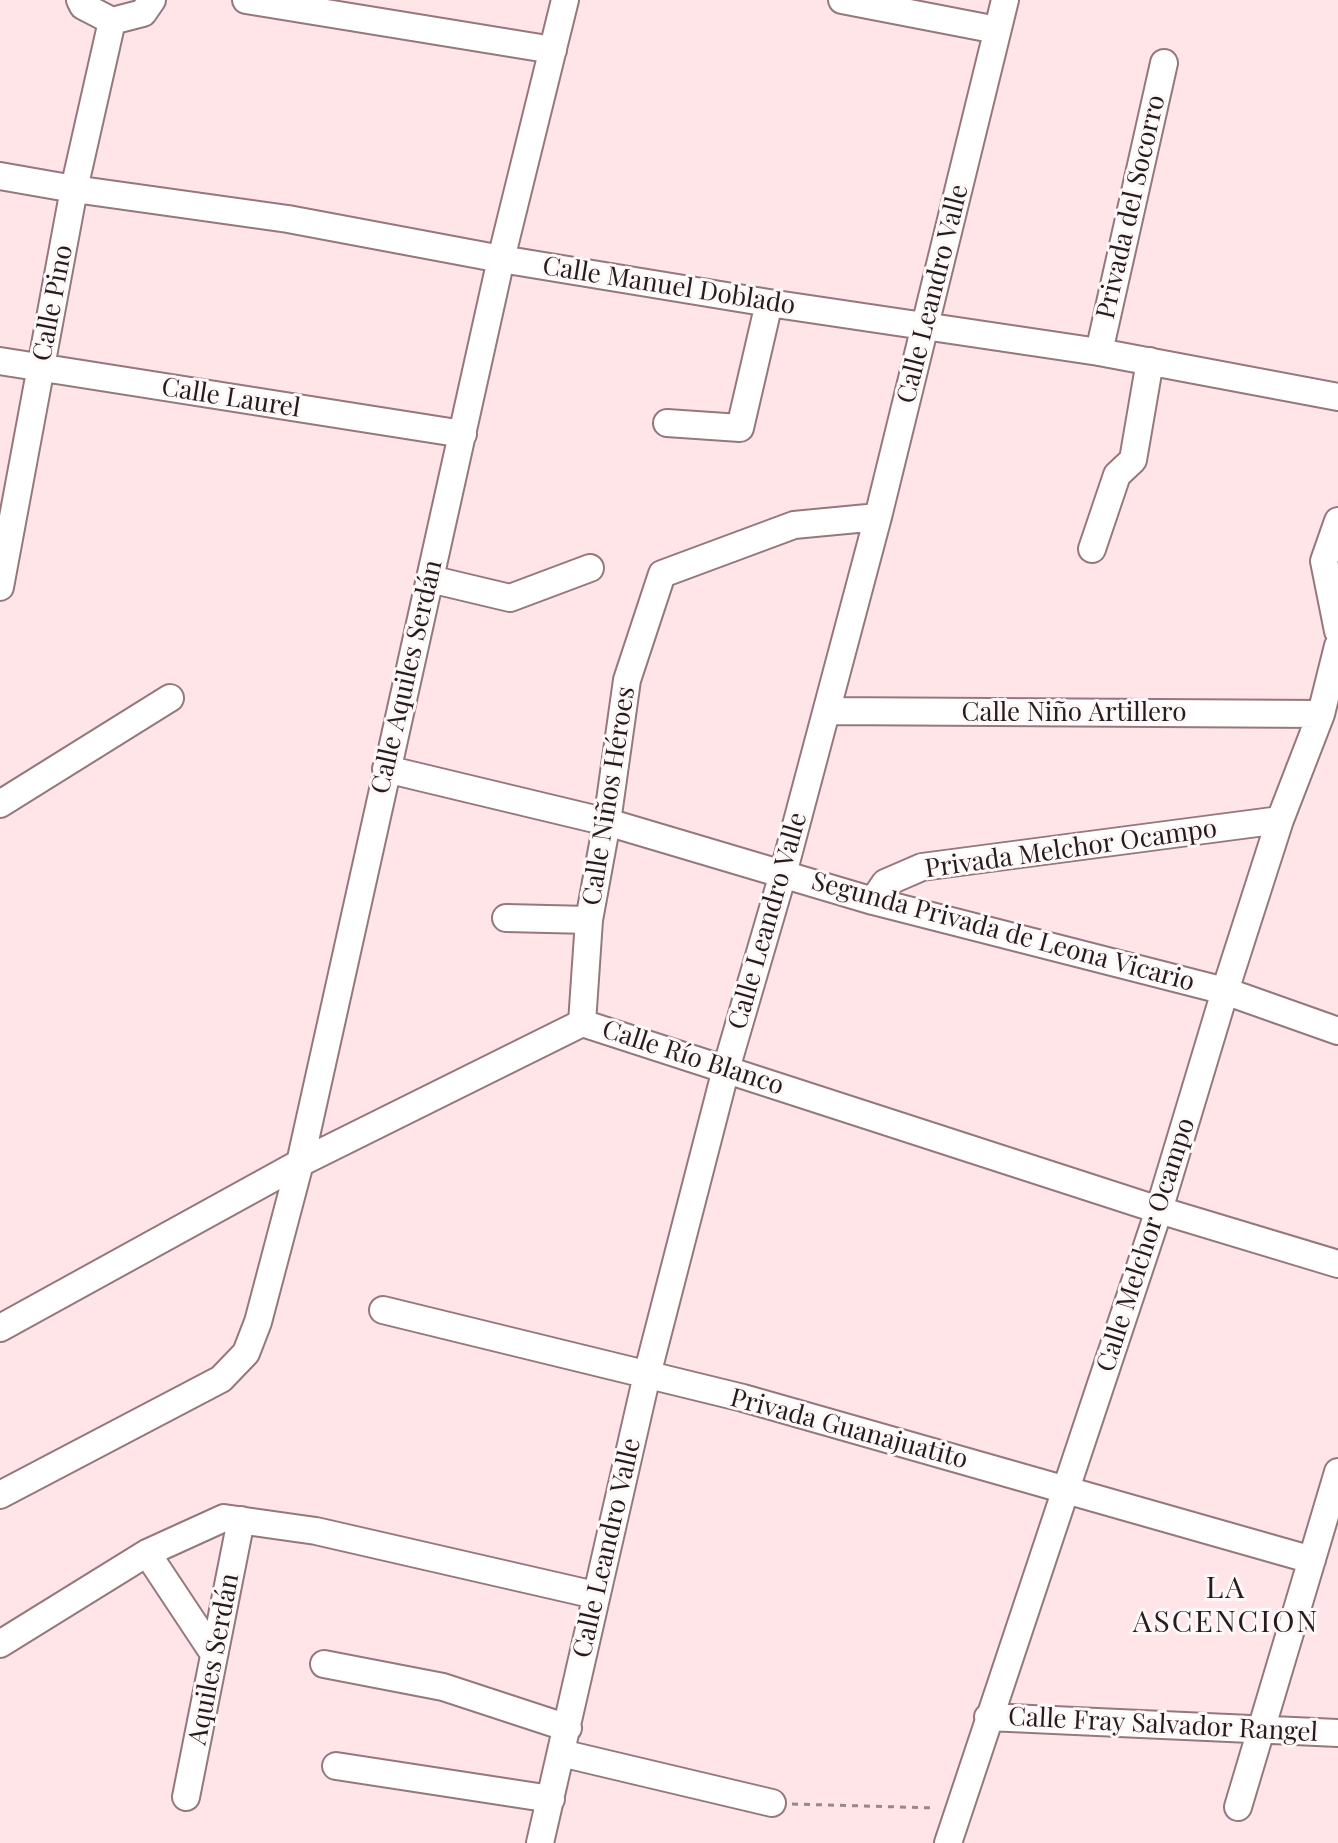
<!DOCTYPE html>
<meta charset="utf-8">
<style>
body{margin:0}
canvas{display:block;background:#ffe5e8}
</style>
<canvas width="1338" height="1843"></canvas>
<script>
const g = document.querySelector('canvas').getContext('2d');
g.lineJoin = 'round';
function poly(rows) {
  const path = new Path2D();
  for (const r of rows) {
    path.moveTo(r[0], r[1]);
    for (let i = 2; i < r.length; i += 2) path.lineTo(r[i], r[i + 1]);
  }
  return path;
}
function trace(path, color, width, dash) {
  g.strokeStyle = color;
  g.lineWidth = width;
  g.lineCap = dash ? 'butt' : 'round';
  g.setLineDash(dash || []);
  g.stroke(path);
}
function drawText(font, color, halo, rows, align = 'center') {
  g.font = font + ' "Playfair Display",serif';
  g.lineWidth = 6;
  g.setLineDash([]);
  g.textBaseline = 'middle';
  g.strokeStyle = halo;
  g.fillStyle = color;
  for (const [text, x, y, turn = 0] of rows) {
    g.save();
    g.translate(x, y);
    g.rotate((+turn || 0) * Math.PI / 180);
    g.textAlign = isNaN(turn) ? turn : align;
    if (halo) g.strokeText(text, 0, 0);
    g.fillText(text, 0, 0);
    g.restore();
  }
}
const path = poly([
 [792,1804,936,1808]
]);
const minor = poly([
 [80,0,83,6,112,21,143,13,152,0],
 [246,0,553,50],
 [842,0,997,30],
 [0,176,74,189,288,219,501,259,769,303,1099,352,1338,397],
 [1099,352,1164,63],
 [0,361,463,434],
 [667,423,740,428,769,303],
 [1338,521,1324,561,1338,631],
 [1092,549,1117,475,1133,460,1150,361],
 [430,579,510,598,590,568],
 [0,587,74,189,112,21],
 [827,711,1321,714],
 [386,769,607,822,873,901,1225,991,1338,1031],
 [0,804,170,698],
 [873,901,885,883,922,867,1280,820],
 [506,918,589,920],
 [582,1023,589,920,607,822,627,680,662,574,794,525,878,517],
 [383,1310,743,1398,1312,1560],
 [0,1328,300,1163,582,1023,1159,1210,1338,1264],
 [0,1495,221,1379,246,1353,258,1322,300,1163,501,259,565,0],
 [147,1553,214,1654],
 [0,1644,147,1553,224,1518,316,1531,595,1595],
 [324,1664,443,1687,568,1728],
 [988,1717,1338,1733],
 [561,1753,772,1803],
 [336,1766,551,1799],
 [186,1797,241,1520],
 [1238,1807,1338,1472],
 [540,1843,647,1375,726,1069,783,874,878,517,1005,0],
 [948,1843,1159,1210,1225,991,1280,820,1321,714,1338,646]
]);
const streetNames = [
 ["Privada del Socorro",1131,207,-77],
 ["Calle Manuel Doblado",669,286,9],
 ["Calle Leandro Valle",933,294,-76],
 ["Calle Pino",53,303,-79],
 ["Calle Laurel",231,398,9],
 ["Calle Aquiles Serdán",407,677,-77],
 ["Calle Niño Artillero",1074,713],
 ["Calle Niños Héroes",609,796,-81],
 ["Privada Melchor Ocampo",1071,849,-8],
 ["Calle Leandro Valle",768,921,-74],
 ["Segunda Privada de Leona Vicario",1003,932,15],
 ["Calle Río Blanco",693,1058,18],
 ["Calle Melchor Ocampo",1146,1245,-72],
 ["Privada Guanajuatito",849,1429,15],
 ["Calle Leandro Valle",607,1548,-77],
 ["Aquiles Serdán",214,1659,-79],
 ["Calle Fray Salvador Rangel",1163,1725,3]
];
const quarterNames = [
 ["LA",1226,1589],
 ["ASCENCION",1226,1623]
];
trace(minor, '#94787c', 30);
trace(path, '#998689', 3, [6, 6]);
trace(minor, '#fff', 26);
drawText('26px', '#261b1d', '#fef8f8', streetNames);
g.letterSpacing = '2px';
drawText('30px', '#261b1d', '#fef8f8', quarterNames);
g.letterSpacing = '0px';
</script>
